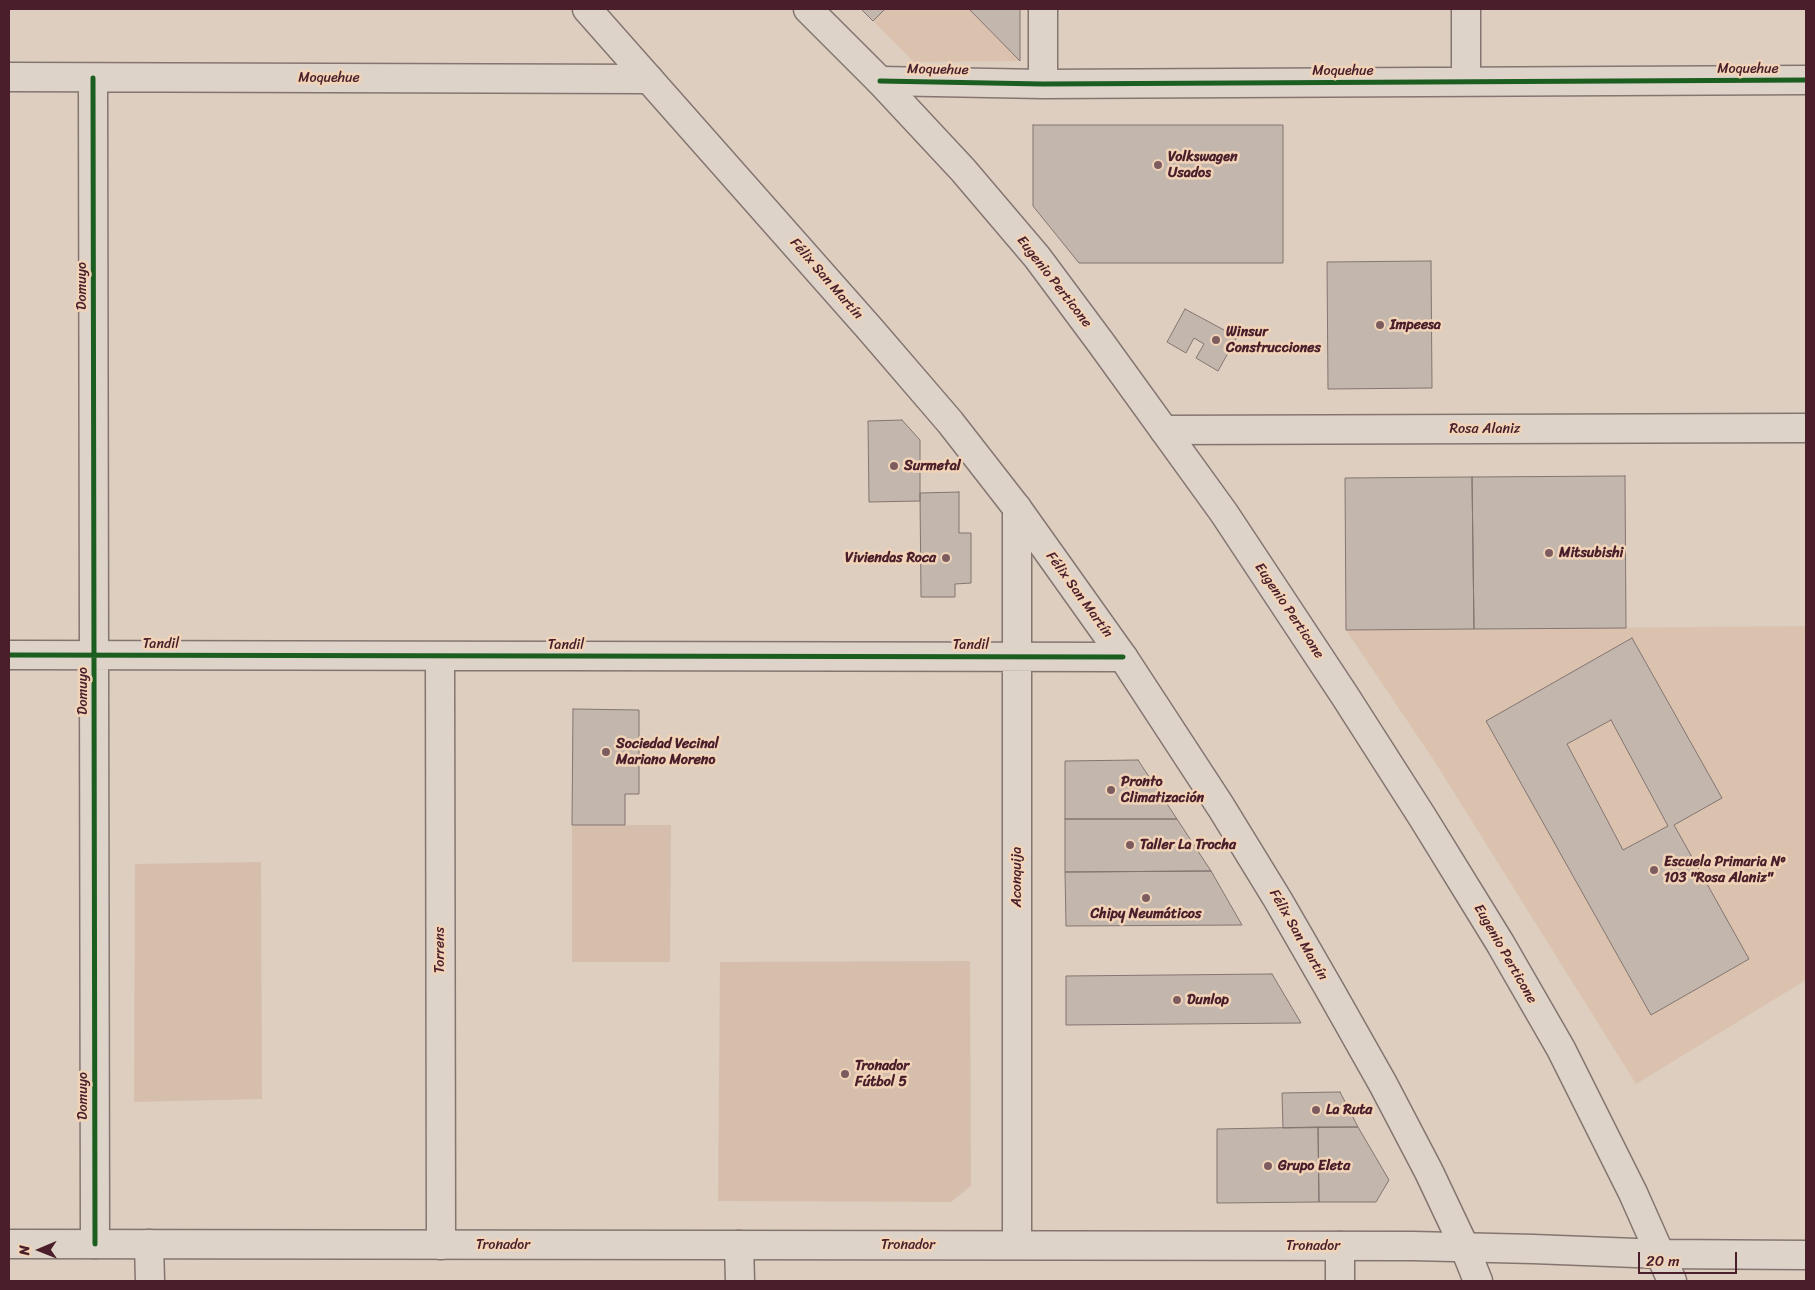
<!DOCTYPE html>
<meta charset="utf-8">
<style>
body{margin:0}
#map{position:relative;width:1815px;height:1290px;overflow:hidden;background:#ddcebf;font-family:Sriracha,sans-serif}
canvas{display:block}
.frame{position:absolute;inset:0;border:10px solid #4a1f2b;pointer-events:none}
.north{position:absolute;left:15px;top:1225px;width:50px;height:50px;-webkit-text-stroke:4px #f1d4b8;paint-order:stroke;rotate:269deg;font-size:14px;font-weight:700;line-height:20px;text-align:center;color:#4a1f2b}
.north::after{content:'';display:block;margin:auto;width:18px;height:22px;background:#4a1f2b;clip-path:polygon(50% 0,100% 100%,50% 72%,0 100%)}
.scale{position:absolute;left:1638px;top:1252px;width:99px;height:22px;box-sizing:border-box;border:2px solid #4a1f2b;border-top:0;padding-left:6px;font-size:15px;line-height:18px;white-space:nowrap;color:#4a1f2b;-webkit-text-stroke:4px #f1d4b8;paint-order:stroke}
</style>
<div id="map">
<canvas width="1815" height="1290"></canvas>
<div class="frame"></div>
<div class="north">N</div>
<div class="scale">20 m</div>
</div>
<script>
const g = document.querySelector('canvas').getContext('2d');
g.lineJoin = 'round';
function paint(path, color) {
  g.fillStyle = color;
  g.fill(path, 'evenodd');
}
function poly(rows) {
  const path = new Path2D();
  for (const r of rows) {
    path.moveTo(r[0], r[1]);
    for (let i = 2; i < r.length; i += 2) path.lineTo(r[i], r[i + 1]);
  }
  return path;
}
function trace(path, color, width, dash) {
  g.strokeStyle = color;
  g.lineWidth = width;
  g.lineCap = dash ? 'butt' : 'round';
  g.setLineDash(dash || []);
  g.stroke(path);
}
function drawText(font, color, halo, rows, align = 'center') {
  g.font = font + ' Sriracha,sans-serif';
  g.lineWidth = 5;
  g.setLineDash([]);
  g.textBaseline = 'middle';
  g.strokeStyle = halo;
  g.fillStyle = color;
  for (const [text, x, y, turn = 0] of rows) {
    g.save();
    g.translate(x, y);
    g.rotate((+turn || 0) * Math.PI / 180);
    g.textAlign = isNaN(turn) ? turn : align;
    if (halo) g.strokeText(text, 0, 0);
    g.fillText(text, 0, 0);
    g.restore();
  }
}
const built = poly([
 [861,9,1020,9,1020,61,914,62],
 [1806,626,1806,980,1636,1084,1433,759,1346,630]
]);
const green = poly([
 [572,825,671,825,670,962,572,962],
 [261,862,262,1099,134,1102,135,864],
 [970,961,971,1186,951,1202,718,1201,720,962]
]);
const building = poly([
 [861,9,885,9,873,21,861,9],
 [969,9,1020,9,1020,61,969,9],
 [1033,125,1283,125,1283,263,1079,263,1033,206,1033,125],
 [1431,261,1432,388,1328,389,1327,262,1431,261],
 [1185,309,1237,337,1218,371,1196,358,1204,344,1194,338,1186,353,1167,342,1185,309],
 [902,420,920,440,920,501,869,502,868,421,902,420],
 [1625,476,1626,628,1474,629,1472,477,1625,476],
 [1472,477,1474,629,1346,630,1345,478,1472,477],
 [959,492,959,533,971,533,971,583,955,584,955,597,921,597,920,493,959,492],
 [1632,638,1722,798,1674,825,1749,959,1651,1015,1486,721,1632,638],
 [1611,720,1668,826,1623,850,1567,744,1611,720],
 [573,709,639,710,639,794,625,794,625,825,572,825,573,709],
 [1138,760,1177,819,1065,819,1065,761,1138,760],
 [1065,819,1177,819,1211,871,1065,872,1065,819],
 [1211,871,1242,925,1066,926,1065,872,1211,871],
 [1272,974,1301,1023,1066,1025,1066,976,1272,974],
 [1340,1092,1358,1127,1283,1128,1282,1093,1340,1092],
 [1318,1127,1358,1127,1389,1180,1376,1202,1319,1202,1318,1127],
 [1318,1127,1319,1202,1217,1203,1217,1129,1318,1127]
]);
const street = poly([
 [1043,9,1043,84],
 [9,77,649,79],
 [93,78,95,1244],
 [880,81,1043,84,1806,80],
 [1466,82,1466,9],
 [1164,430,1806,428],
 [1017,508,1017,1245],
 [9,655,1123,657],
 [440,656,441,1245],
 [149,1244,150,1281],
 [739,1245,740,1281],
 [1340,1246,1340,1281]
]);
const secondary = poly([
 [9,1244,1413,1246,1533,1249,1661,1254,1806,1255]
]);
const highway = poly([
 [587,9,870,329,950,422,1017,508,1123,657,1221,807,1278,900,1331,992,1383,1084,1429,1172,1464,1246,1478,1281],
 [808,9,880,81,963,170,1037,257,1101,343,1224,513,1345,696,1423,818,1500,943,1561,1049,1633,1193,1672,1281]
]);
const cycleway = poly([
 [93,78,95,1244],
 [880,81,1043,84,1806,80],
 [9,655,1123,657]
]);
const markers = [
 [1158,165,5,"#7d5c5f"],
 [1380,325,5,"#7d5c5f"],
 [1216,340,5,"#7d5c5f"],
 [894,466,5,"#7d5c5f"],
 [1549,553,5,"#7d5c5f"],
 [946,558,5,"#7d5c5f"],
 [606,752,5,"#7d5c5f"],
 [1111,790,5,"#7d5c5f"],
 [1130,845,5,"#7d5c5f"],
 [1654,870,5,"#7d5c5f"],
 [1146,898,5,"#7d5c5f"],
 [1177,1000,5,"#7d5c5f"],
 [845,1074,5,"#7d5c5f"],
 [1316,1110,5,"#7d5c5f"],
 [1268,1166,5,"#7d5c5f"]
];
const streetNames = [
 ["Moquehue",1748,69],
 ["Moquehue",938,70,1],
 ["Moquehue",1343,71],
 ["Moquehue",329,78],
 ["Félix San Martín",826,279,49],
 ["Eugenio Perticone",1054,282,52],
 ["Domuyo",82,286,-90],
 ["Rosa Alaniz",1485,429],
 ["Félix San Martín",1079,595,54],
 ["Eugenio Perticone",1289,611,56],
 ["Tandil",161,644],
 ["Tandil",566,645],
 ["Tandil",971,645],
 ["Domuyo",83,691,-90],
 ["Aconquija",1017,877,-90],
 ["Félix San Martín",1298,935,60],
 ["Torrens",440,950,-90],
 ["Eugenio Perticone",1505,954,60],
 ["Domuyo",83,1096,-90],
 ["Tronador",503,1245],
 ["Tronador",908,1245],
 ["Tronador",1313,1246]
];
const poiNames = [
 ["Volkswagen",1168,157],
 ["Usados",1168,173],
 ["Impeesa",1390,325],
 ["Winsur",1226,332],
 ["Construcciones",1226,348],
 ["Surmetal",904,466],
 ["Mitsubishi",1559,553],
 ["Viviendas Roca",936,558,"right"],
 ["Sociedad Vecinal",616,744],
 ["Mariano Moreno",616,760],
 ["Pronto",1121,782],
 ["Climatización",1121,798],
 ["Taller La Trocha",1140,845],
 ["Escuela Primaria Nº",1664,862],
 ["103 \"Rosa Alaniz\"",1664,878],
 ["Chipy Neumáticos",1146,914,"center"],
 ["Dunlop",1187,1000],
 ["Tronador",855,1066],
 ["Fútbol 5",855,1082],
 ["La Ruta",1326,1110],
 ["Grupo Eleta",1278,1166]
];
paint(built, '#dac2af');
paint(green, '#d6beac');
paint(building, '#c3b6ac');
trace(building, '#847571', 1);
trace(street, '#847571', 31);
trace(secondary, '#847571', 31);
trace(highway, '#847571', 31);
trace(street, '#ded3c9', 28);
trace(secondary, '#ded3c9', 28);
trace(highway, '#ded3c9', 28);
trace(cycleway, '#1b5e20', 5);
for (const [x, y, r, color] of markers) {
  const dot = new Path2D();
  dot.arc(x, y, r, 0, 2 * Math.PI);
  g.fillStyle = color;
  g.fill(dot);
  trace(dot, '#f1d4b8', 2);
}
drawText('14px', '#4a1f2b', '#f1d4b8', streetNames);
drawText('bold 14px', '#4a1f2b', '#f1d4b8', poiNames, 'left');
</script>
